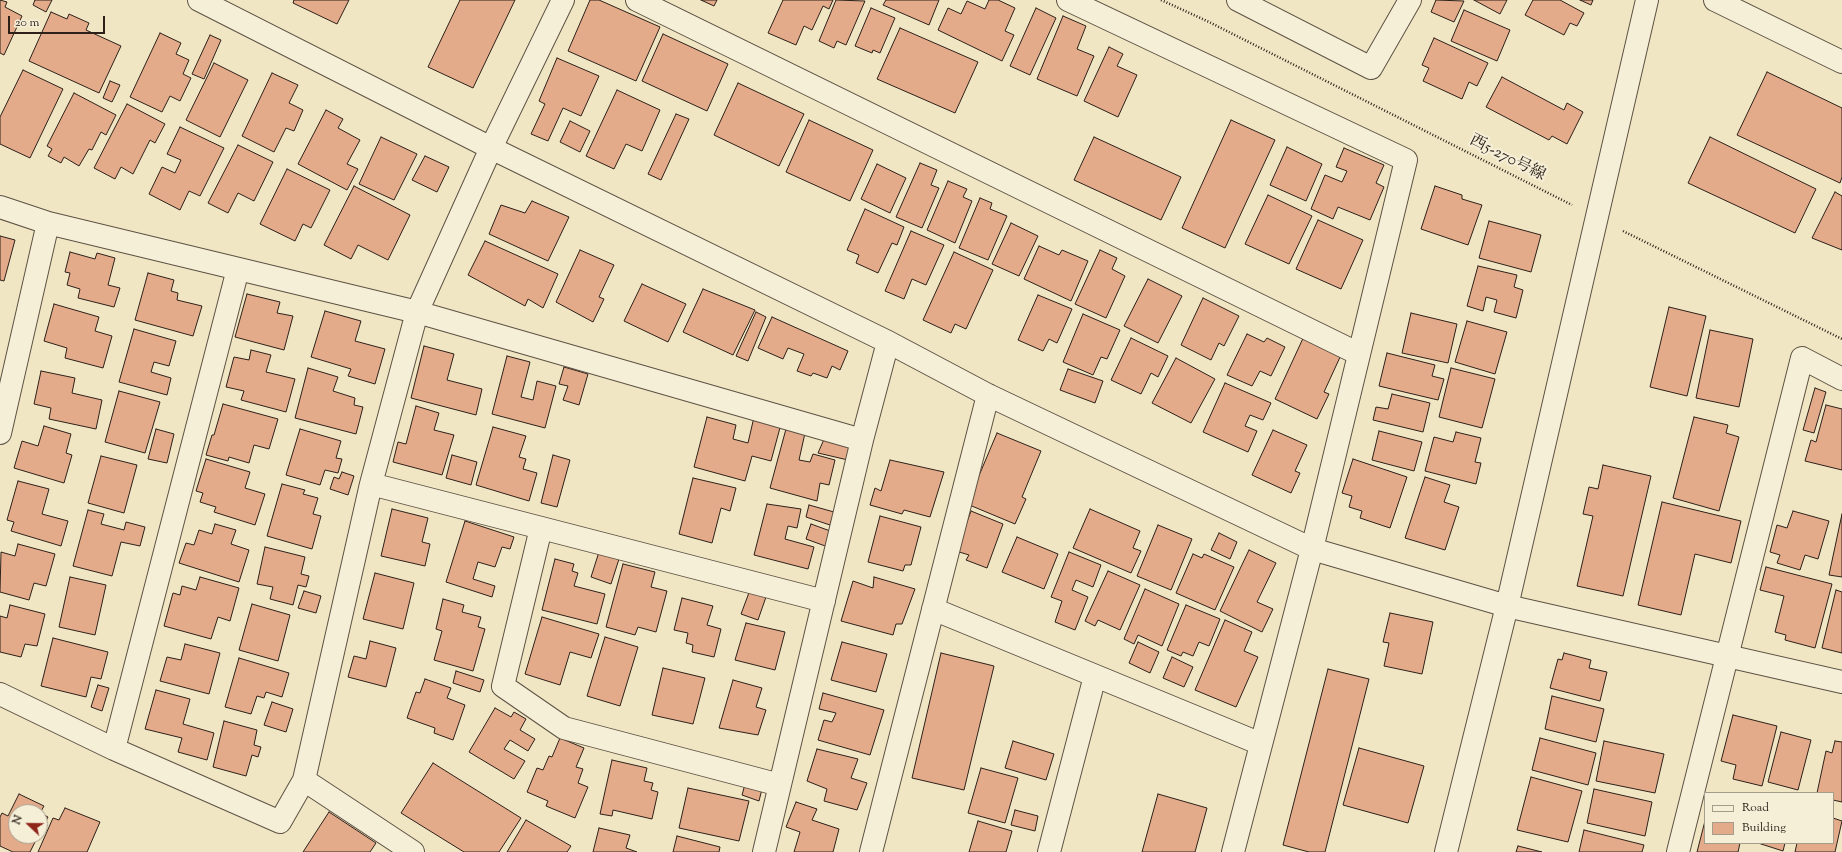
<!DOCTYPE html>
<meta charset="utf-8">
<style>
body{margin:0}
#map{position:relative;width:1842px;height:852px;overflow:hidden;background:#f1e6c3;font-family:"Sorts Mill Goudy",serif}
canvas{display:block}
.legend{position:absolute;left:1704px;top:792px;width:130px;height:52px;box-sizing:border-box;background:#f6efd8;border:1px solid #a59c8c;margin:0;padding:5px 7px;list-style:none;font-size:12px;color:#2c2019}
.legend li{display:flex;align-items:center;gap:8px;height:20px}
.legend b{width:20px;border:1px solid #a59c8c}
.north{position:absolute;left:8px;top:804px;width:40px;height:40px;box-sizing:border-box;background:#f6efd8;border:1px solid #a59c8c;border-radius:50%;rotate:292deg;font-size:11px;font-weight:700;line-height:16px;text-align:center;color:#2c2019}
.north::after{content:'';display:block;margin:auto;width:14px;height:18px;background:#8f2418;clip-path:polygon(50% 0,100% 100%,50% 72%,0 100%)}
.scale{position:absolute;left:8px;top:16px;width:97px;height:18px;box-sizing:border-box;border:2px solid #2c2019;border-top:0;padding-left:5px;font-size:12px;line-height:14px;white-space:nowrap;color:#2c2019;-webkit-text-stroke:3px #f6efd8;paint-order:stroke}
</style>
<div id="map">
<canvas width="1842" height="852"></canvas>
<ul class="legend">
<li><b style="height:5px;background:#f6efd8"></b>Road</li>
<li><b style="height:11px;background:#e4ab8b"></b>Building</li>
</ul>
<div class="north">N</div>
<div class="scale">20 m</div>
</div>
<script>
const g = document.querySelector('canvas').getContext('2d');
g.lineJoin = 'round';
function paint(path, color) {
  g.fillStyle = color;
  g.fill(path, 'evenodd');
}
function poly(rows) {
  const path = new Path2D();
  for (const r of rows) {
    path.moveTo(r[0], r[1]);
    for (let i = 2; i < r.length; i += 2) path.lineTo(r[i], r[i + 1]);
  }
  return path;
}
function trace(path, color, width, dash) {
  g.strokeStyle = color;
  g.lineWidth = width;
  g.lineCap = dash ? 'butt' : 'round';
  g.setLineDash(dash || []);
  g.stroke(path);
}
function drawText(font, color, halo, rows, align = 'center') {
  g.font = font + ' "Sorts Mill Goudy","Noto Serif JP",serif';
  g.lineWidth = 4;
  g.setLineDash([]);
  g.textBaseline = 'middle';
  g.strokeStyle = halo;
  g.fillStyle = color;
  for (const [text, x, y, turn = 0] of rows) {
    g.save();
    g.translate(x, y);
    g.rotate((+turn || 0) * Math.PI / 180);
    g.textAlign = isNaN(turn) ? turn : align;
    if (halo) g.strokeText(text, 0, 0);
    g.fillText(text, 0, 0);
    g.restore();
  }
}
const building = poly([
 [0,0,7,2,5,7,22,16,4,55,0,53,0,0],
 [35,0,52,0,46,12,33,5,35,0],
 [294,0,349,0,337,24,293,3,294,0],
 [460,0,515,0,473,88,428,67,460,0],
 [590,0,599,0,660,27,636,81,568,51,590,0],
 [701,0,717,0,714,6,701,0],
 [783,0,833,0,829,9,823,6,812,30,804,26,796,45,768,33,783,0],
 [836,0,865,1,846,45,837,41,834,48,819,41,836,0],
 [886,0,939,0,929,25,883,5,886,0],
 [989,0,998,0,1015,8,1005,31,1014,35,1002,61,938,30,948,8,961,14,967,1,985,9,989,0],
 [1436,0,1464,1,1454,22,1431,12,1436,0],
 [1474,0,1507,0,1500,14,1474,0],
 [1533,0,1560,0,1584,13,1577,26,1570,23,1564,35,1525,15,1533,0],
 [1580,0,1593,0,1591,5,1580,0],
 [871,8,895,18,880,53,873,50,872,53,855,46,871,8],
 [1036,8,1056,18,1030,75,1010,66,1036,8],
 [1464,10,1510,30,1497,61,1451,41,1464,10],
 [51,12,67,19,69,14,89,23,86,30,121,46,99,93,29,61,51,12],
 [1063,16,1086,26,1077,49,1094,56,1077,96,1037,79,1063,16],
 [900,28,978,62,955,113,877,79,900,28],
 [160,33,181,43,176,54,189,60,183,74,191,78,180,101,170,96,162,112,130,97,160,33],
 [663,34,728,64,707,111,642,81,663,34],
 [210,35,221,40,204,79,192,74,210,35],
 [1434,38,1488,63,1477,86,1469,82,1462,99,1423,81,1429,68,1422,65,1434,38],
 [1109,47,1123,54,1117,66,1137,75,1118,117,1084,101,1109,47],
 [557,58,599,76,581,116,563,108,548,141,531,134,545,104,539,101,557,58],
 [214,63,248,80,220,137,186,120,214,63],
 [23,70,63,89,30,158,0,144,0,117,23,70],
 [1767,72,1842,108,1842,177,1840,183,1737,135,1767,72],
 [272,73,298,85,289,103,303,110,294,131,286,128,274,152,242,136,272,73],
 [1502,77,1564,110,1567,103,1583,112,1567,144,1552,136,1549,140,1486,107,1502,77],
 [110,81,120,85,112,102,103,98,110,81],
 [738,83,804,114,779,166,714,135,738,83],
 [617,90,660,110,642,151,626,144,614,169,586,156,617,90],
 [74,93,116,115,106,135,101,132,92,150,89,149,79,166,64,157,61,163,48,156,52,149,47,146,74,93],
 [127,104,165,124,155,143,150,140,133,174,121,167,115,179,94,168,127,104],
 [326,110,343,119,338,128,360,140,347,164,358,169,347,190,298,164,326,110],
 [676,114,689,119,661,180,648,174,676,114],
 [809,120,873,150,850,201,786,172,809,120],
 [1231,120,1275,140,1225,248,1182,228,1231,120],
 [570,121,590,131,580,152,560,142,570,121],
 [180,127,224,148,200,196,189,191,180,210,149,194,162,167,175,173,181,160,167,154,180,127],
 [381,137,417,154,394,200,359,184,381,137],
 [1094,137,1181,177,1161,220,1074,180,1094,137],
 [1710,137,1816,189,1795,233,1688,183,1710,137],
 [238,145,273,162,254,201,238,193,228,213,208,203,238,145],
 [1287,147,1322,164,1306,201,1270,185,1287,147],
 [1344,148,1384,165,1376,183,1384,187,1370,220,1338,207,1333,219,1311,209,1325,175,1342,182,1347,171,1336,167,1344,148],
 [425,156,449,167,437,192,412,180,425,156],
 [920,163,937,170,931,185,939,188,922,228,896,217,920,163],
 [877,164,906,178,890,213,861,199,877,164],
 [287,169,330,190,311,228,303,224,295,241,260,224,287,169],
 [948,181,967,189,963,197,972,201,955,243,927,230,948,181],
 [354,186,410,215,388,260,358,245,351,259,324,245,354,186],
 [1435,186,1462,195,1462,199,1482,205,1468,245,1421,229,1435,186],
 [1835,192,1842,196,1842,250,1812,238,1835,192],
 [1268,195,1312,216,1289,264,1245,244,1268,195],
 [980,198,992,203,990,209,1007,216,988,260,959,248,980,198],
 [532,201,569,217,548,261,489,234,501,205,525,213,532,201],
 [865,209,904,227,897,245,892,243,878,273,856,263,859,255,847,250,865,209],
 [1318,220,1363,240,1341,289,1296,269,1318,220],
 [1489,221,1541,235,1531,272,1479,258,1489,221],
 [1011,223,1038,236,1019,276,992,264,1011,223],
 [911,231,944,245,926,285,912,279,904,299,885,291,911,231],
 [0,236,15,240,4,281,0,280,0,236],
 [485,241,558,274,543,308,528,299,525,306,468,275,485,241],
 [1039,246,1059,255,1062,250,1088,261,1071,301,1024,279,1039,246],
 [580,250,614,265,599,297,604,299,593,322,556,302,580,250],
 [1100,250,1117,258,1112,269,1125,276,1106,318,1075,304,1100,250],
 [70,252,95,259,97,253,115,258,108,285,120,288,114,307,78,298,80,289,67,285,70,273,65,272,70,252],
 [954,252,993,270,966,329,955,324,951,333,923,320,954,252],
 [1478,266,1517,275,1514,287,1523,290,1516,318,1494,312,1497,300,1486,297,1483,311,1467,306,1478,266],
 [148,273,174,280,171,291,178,293,177,300,202,306,193,336,135,320,148,273],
 [1148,279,1182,296,1158,343,1124,326,1148,279],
 [642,284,686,304,668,342,624,321,642,284],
 [703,289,755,310,733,355,683,332,703,289],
 [247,294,280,302,277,313,293,316,284,350,235,337,247,294],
 [1038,295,1072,309,1057,343,1049,339,1043,351,1018,340,1038,295],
 [1203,298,1239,316,1224,346,1219,343,1211,360,1181,345,1203,298],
 [54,304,99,317,95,331,112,336,103,368,65,358,67,348,44,341,54,304],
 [1669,307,1706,316,1687,396,1650,387,1669,307],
 [325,311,361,321,355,341,385,349,375,384,348,376,351,369,311,357,325,311],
 [756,312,766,317,748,361,736,356,756,312],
 [1411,313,1457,324,1448,363,1402,353,1411,313],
 [1083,314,1120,330,1107,359,1101,357,1093,375,1063,362,1083,314],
 [772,317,848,351,840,370,832,366,827,378,813,373,811,376,797,371,804,354,788,348,783,359,758,348,772,317],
 [1467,321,1507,332,1495,374,1455,362,1467,321],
 [134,329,176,341,169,366,154,362,151,372,171,378,167,395,119,382,134,329],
 [1710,330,1753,339,1739,407,1696,398,1710,330],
 [1247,334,1264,342,1267,338,1285,347,1271,376,1260,371,1252,386,1227,375,1247,334],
 [1305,334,1341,355,1324,392,1329,394,1317,419,1275,399,1305,334],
 [1131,338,1168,356,1158,377,1151,373,1141,394,1111,380,1131,338],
 [424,346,454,354,447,380,482,389,476,415,411,398,424,346],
 [251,350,271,355,266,372,295,379,286,412,241,400,244,391,226,387,234,357,249,360,251,350],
 [1387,353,1435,365,1432,376,1444,379,1438,400,1379,386,1387,353],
 [507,356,530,362,521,397,533,400,537,381,556,386,545,428,492,414,507,356],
 [1176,358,1215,379,1191,423,1152,403,1176,358],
 [564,367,588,374,579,405,563,400,568,386,559,384,564,367],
 [308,368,338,377,333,391,355,398,354,405,363,407,356,434,295,418,308,368],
 [1451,368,1495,379,1482,428,1439,417,1451,368],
 [1068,369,1103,381,1095,403,1060,390,1068,369],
 [41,371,75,378,72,393,102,400,96,429,49,419,51,408,34,404,41,371],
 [1225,383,1271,403,1263,420,1250,415,1245,426,1257,431,1248,452,1203,432,1225,383],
 [1815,388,1826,392,1814,433,1803,430,1815,388],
 [119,391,160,402,145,453,105,442,119,391],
 [1392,394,1430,403,1423,432,1373,420,1376,407,1388,409,1392,394],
 [223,404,278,419,269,449,254,445,249,463,229,457,228,461,206,455,212,435,214,435,223,404],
 [1826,405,1842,409,1842,470,1805,461,1811,440,1816,442,1826,405],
 [416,406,439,413,434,430,454,435,442,475,393,462,398,442,406,444,416,406],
 [707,417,736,425,733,439,748,443,754,417,781,424,771,461,752,456,745,481,694,467,707,417],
 [1694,417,1728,425,1726,433,1739,437,1719,511,1673,498,1694,417],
 [44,426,71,434,66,453,72,455,64,483,14,468,22,441,38,446,44,426],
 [493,427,526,436,519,457,526,459,523,469,537,473,529,501,476,485,493,427],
 [156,429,174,434,167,463,148,459,156,429],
 [300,429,341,441,336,458,342,459,338,473,325,470,320,485,286,475,300,429],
 [786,429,805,433,799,460,810,462,813,454,835,460,829,485,820,483,817,501,770,488,786,429],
 [1273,430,1307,445,1295,471,1300,473,1291,493,1252,475,1273,430],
 [1379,431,1422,442,1414,471,1372,460,1379,431],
 [1456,432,1481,438,1475,462,1481,463,1476,484,1425,471,1434,437,1453,442,1456,432],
 [997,433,1041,451,1022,497,1026,499,1015,524,967,504,997,433],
 [825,437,853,446,848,460,818,453,825,437],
 [452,455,477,462,471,485,446,478,452,455],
 [553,455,570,460,557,507,541,503,553,455],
 [101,456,137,465,124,513,88,503,101,456],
 [206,459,250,472,245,488,265,494,255,525,214,512,216,507,200,502,203,493,196,491,206,459],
 [1353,459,1407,477,1390,528,1360,518,1362,511,1349,507,1352,496,1342,493,1353,459],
 [890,460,944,472,930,517,904,510,902,514,870,505,875,488,881,491,890,460],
 [1603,465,1651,476,1623,596,1577,586,1593,516,1583,514,1589,487,1598,489,1603,465],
 [342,472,354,476,348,495,330,489,334,477,339,479,342,472],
 [1425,477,1450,485,1444,502,1459,507,1445,550,1405,538,1425,477],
 [693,478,736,488,730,511,721,508,712,543,679,534,693,478],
 [18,481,49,489,42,514,68,521,61,546,11,531,14,522,7,520,18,481],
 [282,484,305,490,303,494,318,498,313,514,321,516,312,549,267,536,282,484],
 [1662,502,1741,521,1731,563,1695,554,1681,615,1638,605,1662,502],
 [767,504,801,509,797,528,788,526,785,539,814,547,808,569,754,555,767,504],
 [809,505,834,512,830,525,806,517,809,505],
 [392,509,428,518,422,542,430,544,425,566,381,556,392,509],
 [1090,509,1140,531,1133,548,1141,551,1131,573,1073,548,1090,509],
 [88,510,104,514,101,524,124,530,126,522,145,527,140,546,121,542,112,576,73,566,88,510],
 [971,511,1003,524,987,568,966,560,969,555,956,551,971,511],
 [1793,511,1829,521,1818,559,1805,555,1800,570,1777,563,1780,555,1770,552,1777,525,1787,528,1793,511],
 [1842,514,1842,577,1829,575,1842,514],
 [880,516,921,527,911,565,905,565,903,571,868,562,880,516],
 [465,521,514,537,510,549,502,547,495,567,478,562,473,579,495,586,492,597,446,582,465,521],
 [215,524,236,530,231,544,249,550,239,582,179,563,186,543,194,545,199,530,212,534,215,524],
 [811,524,833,532,828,547,806,539,811,524],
 [1158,525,1192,539,1171,590,1137,576,1158,525],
 [1219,533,1237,542,1230,559,1211,550,1219,533],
 [1017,537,1058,554,1044,589,1002,572,1017,537],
 [18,544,55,554,46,586,34,583,29,600,0,592,1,552,15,556,18,544],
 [265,547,305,557,301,574,309,576,306,587,298,585,293,605,270,599,273,587,257,584,265,547],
 [1249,550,1276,563,1257,602,1273,609,1262,632,1220,611,1249,550],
 [599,552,619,559,611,584,591,577,599,552],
 [1069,552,1101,565,1093,587,1076,580,1072,590,1088,597,1075,630,1055,622,1062,601,1051,597,1069,552],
 [1193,554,1202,558,1204,554,1234,567,1215,610,1176,593,1193,554],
 [555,559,574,564,572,571,578,573,574,586,605,594,597,624,542,610,555,559],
 [623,564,655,572,651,587,667,591,656,632,638,627,635,635,606,627,623,564],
 [1766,567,1832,584,1815,648,1785,640,1786,635,1775,632,1784,596,1760,590,1766,567],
 [1108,571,1140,585,1120,630,1098,620,1095,626,1085,621,1108,571],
 [375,573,414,583,403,629,363,619,375,573],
 [70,577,106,585,95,635,59,627,70,577],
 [200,577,239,588,230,621,218,617,211,639,164,626,173,593,180,595,182,586,196,590,200,577],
 [874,577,915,589,902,624,896,624,893,635,841,621,853,581,873,588,874,577],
 [1145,589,1179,604,1162,646,1138,635,1134,644,1124,639,1145,589],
 [750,590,767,594,758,620,741,614,750,590],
 [1836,590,1842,592,1842,653,1822,648,1836,590],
 [304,591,321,596,316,613,298,608,304,591],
 [682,598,713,606,707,625,721,629,714,657,692,652,693,645,686,643,688,633,674,630,682,598],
 [443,599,464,605,462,612,481,617,478,627,485,629,473,671,434,660,442,631,436,629,443,599],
 [252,604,290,615,278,661,239,650,252,604],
 [10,605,45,614,37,646,25,644,21,657,0,652,0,616,7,618,10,605],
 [1186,605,1220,619,1209,646,1199,642,1193,656,1183,652,1181,656,1167,650,1186,605],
 [1390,613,1433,622,1422,674,1384,666,1389,643,1383,642,1390,613],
 [542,617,599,634,591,658,570,652,560,685,525,674,542,617],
 [1225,620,1252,632,1244,651,1258,657,1236,707,1195,690,1225,620],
 [746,623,785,632,775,670,735,660,746,623],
 [605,637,638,647,620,706,587,696,605,637],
 [53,638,108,652,101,679,91,677,86,697,41,686,53,638],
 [370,641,396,648,386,687,348,677,354,656,366,659,370,641],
 [842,642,887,654,876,692,831,680,842,642],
 [1138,642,1159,652,1150,673,1129,663,1138,642],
 [185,644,220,653,209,694,160,681,167,657,181,660,185,644],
 [941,653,994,666,964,790,912,778,941,653],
 [1564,653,1591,660,1589,668,1607,672,1600,701,1550,688,1558,659,1562,660,1564,653],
 [1172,657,1193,667,1184,687,1163,678,1172,657],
 [239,658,289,673,282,697,266,692,264,698,257,696,251,714,225,707,239,658],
 [663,668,705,678,693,724,652,715,663,668],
 [1328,669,1369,679,1325,852,1309,852,1283,845,1328,669],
 [456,671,484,680,480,692,453,683,456,671],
 [425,679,451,688,447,698,465,705,453,740,434,733,435,728,407,718,416,692,420,693,425,679],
 [733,680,762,688,756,707,766,710,758,735,719,728,733,680],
 [98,685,109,688,102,711,91,707,98,685],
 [156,690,190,699,183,724,214,733,207,760,178,752,182,738,145,729,156,690],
 [823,693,884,710,870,755,818,740,824,720,832,722,836,713,819,709,823,693],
 [1552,696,1604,709,1596,742,1545,729,1552,696],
 [272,702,293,709,286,732,264,725,272,702],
 [495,708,511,717,514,712,526,719,520,730,535,739,528,751,510,740,504,749,525,761,514,779,469,752,495,708],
 [1733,715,1777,726,1762,786,1733,779,1736,765,1721,761,1733,715],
 [224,721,257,730,254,745,261,747,258,757,252,755,246,776,213,767,224,721],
 [1781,732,1811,740,1798,790,1768,782,1781,732],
 [560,738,584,748,576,767,583,769,578,783,588,787,575,818,546,806,548,801,527,792,537,768,543,770,549,756,552,757,560,738],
 [1540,738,1596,753,1588,785,1532,770,1540,738],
 [1013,741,1054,754,1046,780,1005,768,1013,741],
 [1604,741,1664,754,1655,793,1596,781,1604,741],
 [1835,741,1842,742,1842,802,1833,800,1833,793,1817,793,1826,751,1832,753,1835,741],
 [1359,748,1424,766,1408,823,1343,805,1359,748],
 [817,749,858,759,851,778,867,783,857,810,824,801,827,789,807,781,817,749],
 [612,760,647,768,644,781,653,783,651,790,658,792,652,819,613,810,612,816,600,814,612,760],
 [433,763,521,818,499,852,464,852,401,813,433,763],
 [981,768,1018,778,1005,823,968,813,981,768],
 [1531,777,1582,791,1568,842,1517,830,1531,777],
 [746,781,763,785,759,801,742,795,746,781],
 [688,788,749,801,739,841,679,828,688,788],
 [1594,789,1652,802,1645,836,1587,823,1594,789],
 [19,794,44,806,40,813,48,817,40,832,40,812,16,812,16,836,38,836,30,852,13,852,0,846,0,817,2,813,8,816,19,794],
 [1158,794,1207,808,1195,852,1142,852,1158,794],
 [796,802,817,809,812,820,839,829,833,852,794,852,800,832,786,827,796,802],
 [65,808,100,822,87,852,38,852,53,818,59,820,65,808],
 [1015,810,1038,816,1035,831,1011,825,1015,810],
 [329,812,376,843,370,852,303,852,329,812],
 [1833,818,1842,821,1835,852,1795,852,1797,843,1833,843,1833,818],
 [526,820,571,846,567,852,507,852,526,820],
 [978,821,1012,831,1006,852,969,852,978,821],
 [1705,821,1705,843,1740,843,1738,852,1697,852,1705,821],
 [599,828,630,835,626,848,637,852,593,852,599,828],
 [1584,830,1644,845,1642,852,1579,852,1584,830],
 [677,836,720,847,719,852,673,852,677,836],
 [1758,843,1785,843,1783,851,1758,843],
 [1518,846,1542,852,1516,852,1518,846]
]);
const path = poly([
 [1161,0,1209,22,1572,205],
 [1623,231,1842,339]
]);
const minor = poly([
 [199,0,491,148,888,342,988,395,1312,549,1507,606,1842,682],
 [637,0,1359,354],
 [1068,0,1406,160,1312,549,1233,852],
 [1238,0,1371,68,1410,0],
 [0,207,48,223,417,312,862,440,888,342],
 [0,433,48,223],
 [371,484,824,601],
 [541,528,503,686,564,728,780,785],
 [933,609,1261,744],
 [0,694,114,749,280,822,304,780,371,484,417,312,491,148,563,0],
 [114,749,238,269],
 [304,780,413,852],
 [764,852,862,440],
 [871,852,988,395],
 [1049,852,1095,676],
 [1678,852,1802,358,1842,379]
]);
const tertiary = poly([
 [1715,0,1842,62],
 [1446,852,1507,606,1647,0]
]);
const streetNames = [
 ["西5-270号線",1507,159,27]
];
paint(building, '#e4ab8b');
trace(building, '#2c2019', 1);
trace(minor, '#5d5244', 24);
trace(tertiary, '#5d5244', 24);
trace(path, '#2c2019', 2.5, [1, 2]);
trace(minor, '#f6efd8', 22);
trace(tertiary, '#f6efd8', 22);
drawText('16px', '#2c2019', '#f6efd8', streetNames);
</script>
